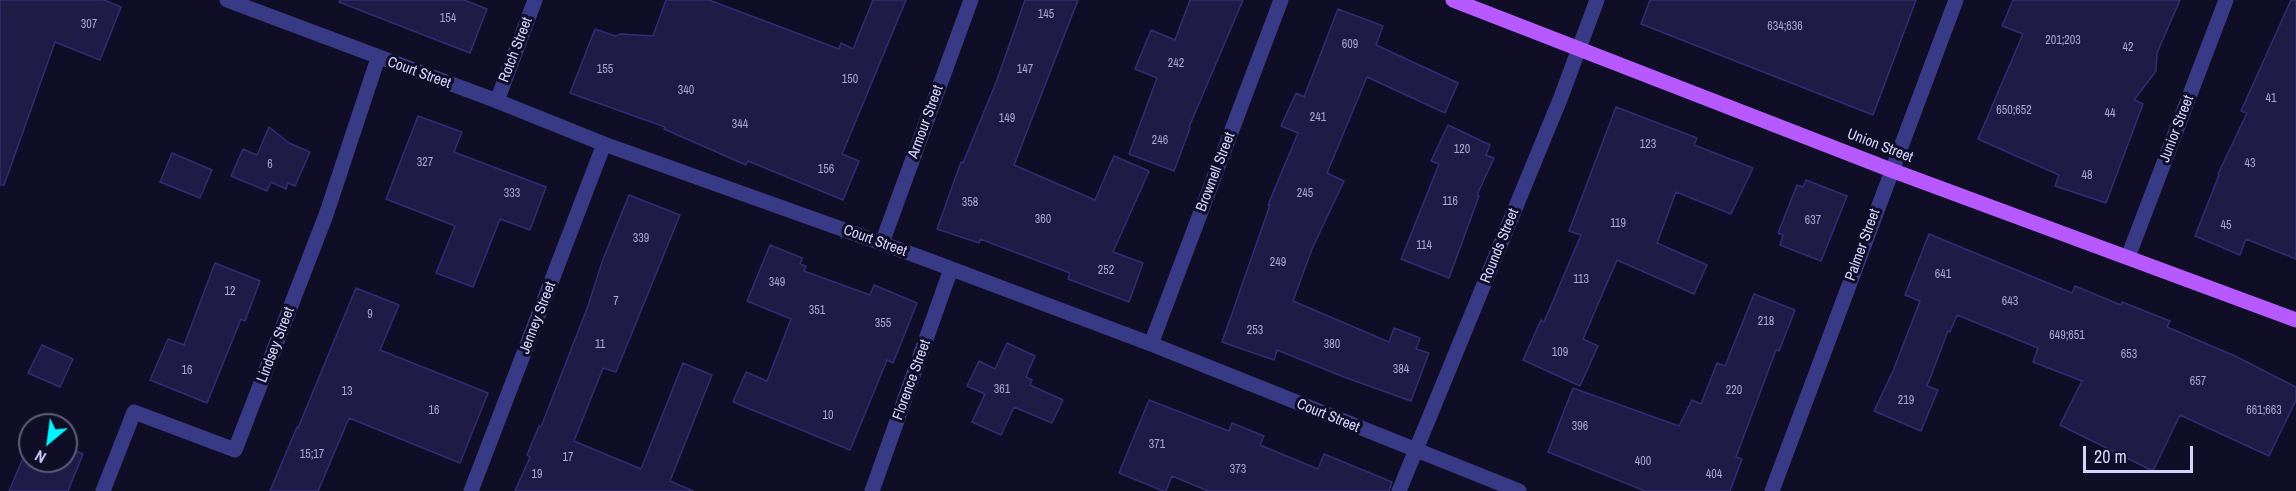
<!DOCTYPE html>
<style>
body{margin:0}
#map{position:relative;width:2296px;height:491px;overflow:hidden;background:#100e26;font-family:"Archivo Narrow",sans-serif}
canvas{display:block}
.north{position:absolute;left:18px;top:413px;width:60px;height:60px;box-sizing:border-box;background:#100e26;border:2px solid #5f5d7d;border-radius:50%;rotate:209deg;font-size:16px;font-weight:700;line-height:24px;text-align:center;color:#d5d3ff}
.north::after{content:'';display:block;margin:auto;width:21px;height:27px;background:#00f6fe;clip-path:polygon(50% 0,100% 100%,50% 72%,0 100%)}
.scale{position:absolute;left:2083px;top:446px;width:110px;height:27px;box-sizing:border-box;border:3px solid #d5d3ff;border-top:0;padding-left:8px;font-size:18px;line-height:21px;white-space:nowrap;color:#d5d3ff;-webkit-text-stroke:4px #100e26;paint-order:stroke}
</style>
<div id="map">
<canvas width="2296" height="491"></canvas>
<div class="north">N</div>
<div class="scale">20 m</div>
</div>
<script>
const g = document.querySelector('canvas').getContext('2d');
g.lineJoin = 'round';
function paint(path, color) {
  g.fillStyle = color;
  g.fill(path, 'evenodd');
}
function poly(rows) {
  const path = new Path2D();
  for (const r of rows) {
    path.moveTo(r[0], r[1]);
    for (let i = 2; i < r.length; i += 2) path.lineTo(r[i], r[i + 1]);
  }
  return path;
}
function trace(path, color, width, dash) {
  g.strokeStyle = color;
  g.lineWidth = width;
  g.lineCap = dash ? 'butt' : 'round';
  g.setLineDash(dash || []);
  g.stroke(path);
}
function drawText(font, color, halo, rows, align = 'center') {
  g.font = font + ' "Archivo Narrow",sans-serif';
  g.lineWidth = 6;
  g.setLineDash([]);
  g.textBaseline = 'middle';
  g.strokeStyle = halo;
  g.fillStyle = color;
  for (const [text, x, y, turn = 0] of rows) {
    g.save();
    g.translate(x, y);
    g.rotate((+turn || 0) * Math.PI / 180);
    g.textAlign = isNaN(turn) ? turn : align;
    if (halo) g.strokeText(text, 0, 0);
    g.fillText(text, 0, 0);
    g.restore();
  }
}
const building = poly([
 [0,0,104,0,121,7,100,60,55,42,4,185,0,185,0,0],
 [340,0,464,0,487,9,470,53,339,2,340,0],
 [666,0,709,0,839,49,841,43,853,49,873,0,906,0,842,154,859,161,843,200,748,161,746,165,664,129,665,127,570,93,595,29,615,36,621,34,653,36,666,0],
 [1025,0,1078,0,1014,165,1095,200,1114,156,1149,171,1113,252,1143,263,1129,302,1068,279,1070,273,980,239,979,243,937,229,961,162,963,163,997,80,1025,0],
 [1190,0,1243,0,1189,127,1190,128,1174,171,1129,154,1157,78,1135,69,1151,30,1175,40,1190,0],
 [1650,0,1916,0,1873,115,1641,24,1650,0],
 [2013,0,2180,0,2157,53,2156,71,2134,100,2143,104,2106,203,2055,186,2059,175,1978,139,2023,34,2002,26,2013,0],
 [2291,0,2296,0,2296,259,2246,239,2240,255,2195,236,2219,175,2218,174,2247,113,2241,111,2291,0],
 [1338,9,1383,26,1376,45,1458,83,1445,113,1367,77,1327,173,1344,181,1312,249,1293,301,1389,342,1394,328,1420,338,1416,349,1429,353,1411,401,1344,377,1277,350,1274,360,1222,342,1270,205,1268,205,1298,133,1281,126,1296,93,1304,97,1338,9],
 [1616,107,1697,138,1694,145,1753,168,1731,214,1676,192,1657,243,1707,265,1694,294,1617,260,1583,339,1598,346,1580,386,1523,360,1541,320,1544,322,1581,235,1569,231,1616,107],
 [418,116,462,132,454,152,546,187,530,230,500,219,473,287,436,273,455,226,386,199,418,116],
 [1448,125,1490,145,1486,155,1494,158,1477,195,1479,196,1449,278,1401,259,1439,164,1431,161,1448,125],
 [269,127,289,143,310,152,295,186,288,183,286,189,271,182,267,191,231,176,243,149,257,155,269,127],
 [172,153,212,170,200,198,160,182,172,153],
 [1806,180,1847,196,1821,261,1780,245,1783,235,1778,233,1797,185,1803,187,1806,180],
 [629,195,680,215,616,372,603,368,574,441,641,469,683,363,712,375,670,481,693,491,515,491,530,457,527,455,539,426,541,427,588,306,602,262,629,195],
 [1929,234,2072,293,2075,286,2121,305,2122,302,2170,321,2167,327,2235,356,2296,387,2296,400,2269,456,2180,415,2153,471,2060,425,2082,381,2033,362,2038,348,1957,315,1950,332,1948,331,1927,386,1938,390,1921,431,1874,411,1893,371,1920,301,1905,295,1929,234],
 [770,245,802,258,800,264,806,266,804,271,870,295,874,285,917,303,893,363,887,360,850,450,733,402,746,372,767,381,791,319,747,301,770,245],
 [215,263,260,281,245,321,241,319,207,403,150,380,168,339,184,345,215,263],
 [356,288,399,305,380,350,488,393,460,463,349,418,318,491,270,491,297,427,298,428,356,288],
 [1754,294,1795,310,1779,351,1776,350,1736,457,1742,459,1730,491,1645,491,1548,452,1573,388,1679,426,1692,400,1701,404,1717,363,1725,366,1754,294],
 [1007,343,1035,356,1026,377,1032,380,1030,385,1063,400,1052,423,1014,407,1001,435,972,422,985,394,967,386,979,361,995,369,1007,343],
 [42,345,73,359,60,387,28,373,42,345],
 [1149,400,1229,431,1232,423,1264,436,1260,445,1318,469,1324,454,1392,482,1389,491,1208,491,1172,476,1166,491,1163,491,1119,473,1149,400],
 [30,442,30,461,66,461,66,447,83,454,68,491,9,491,30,442]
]);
const minor = poly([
 [227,0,497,101,604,144,920,257,1151,344,1519,491],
 [497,101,535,0],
 [882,243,971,0],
 [2128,257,2226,0],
 [1151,344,1281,0],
 [103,491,134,412,235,450,326,215,378,58],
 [471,491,604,144],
 [872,491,951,269],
 [1399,491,1561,97,1597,0],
 [1772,491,1956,0]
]);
const major = poly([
 [1453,0,1891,170,2296,320]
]);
const numberNames = [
 ["145",1046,15],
 ["154",448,19],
 ["307",89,25],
 ["634;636",1785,27],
 ["201;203",2063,41],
 ["609",1350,45],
 ["42",2128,48],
 ["242",1176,64],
 ["155",605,70],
 ["147",1025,70],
 ["150",850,80],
 ["340",686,91],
 ["41",2271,99],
 ["650;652",2014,111],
 ["44",2110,114],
 ["241",1318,118],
 ["149",1007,119],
 ["344",740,125],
 ["246",1160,141],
 ["123",1648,145],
 ["120",1462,150],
 ["327",425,163],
 ["43",2250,164],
 ["6",270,165],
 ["156",826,170],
 ["48",2087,176],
 ["333",512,194],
 ["245",1305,194],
 ["116",1450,202],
 ["358",970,203],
 ["360",1043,220],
 ["637",1813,221],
 ["119",1618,224],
 ["45",2226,226],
 ["339",641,239],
 ["114",1424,246],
 ["249",1278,263],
 ["252",1106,271],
 ["641",1943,275],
 ["113",1581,280],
 ["349",777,283],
 ["12",230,292],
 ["7",616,302],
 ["643",2010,302],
 ["351",817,311],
 ["9",370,315],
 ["218",1766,322],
 ["355",883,324],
 ["253",1255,331],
 ["649;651",2067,336],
 ["11",600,345],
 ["380",1332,345],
 ["109",1560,353],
 ["653",2129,355],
 ["384",1401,370],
 ["16",187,371],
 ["657",2198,382],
 ["361",1002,390],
 ["220",1734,391],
 ["13",347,392],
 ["219",1906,401],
 ["16",434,411],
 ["661;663",2264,411],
 ["10",828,416],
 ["396",1580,427],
 ["371",1157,445],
 ["15;17",312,455],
 ["17",568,458],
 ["400",1643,462],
 ["373",1238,470],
 ["19",537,475],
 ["404",1714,475]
];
const streetNames = [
 ["Rotch Street",516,50,-69],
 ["Court Street",419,73,20],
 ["Armour Street",926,122,-70],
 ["Junior Street",2177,129,-69],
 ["Union Street",1880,146,21],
 ["Brownell Street",1216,172,-69],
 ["Court Street",875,241,20],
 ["Palmer Street",1863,245,-70],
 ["Rounds Street",1500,246,-68],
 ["Jenney Street",538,318,-69],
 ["Lindsey Street",276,345,-69],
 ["Florence Street",912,380,-70],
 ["Court Street",1328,416,22]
];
paint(building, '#201a47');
trace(building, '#342b74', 1.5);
trace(minor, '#383a86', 15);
trace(major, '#b65aff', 15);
drawText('12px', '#a8a5d1', null, numberNames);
drawText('15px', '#d5d3ff', '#100e26', streetNames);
</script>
